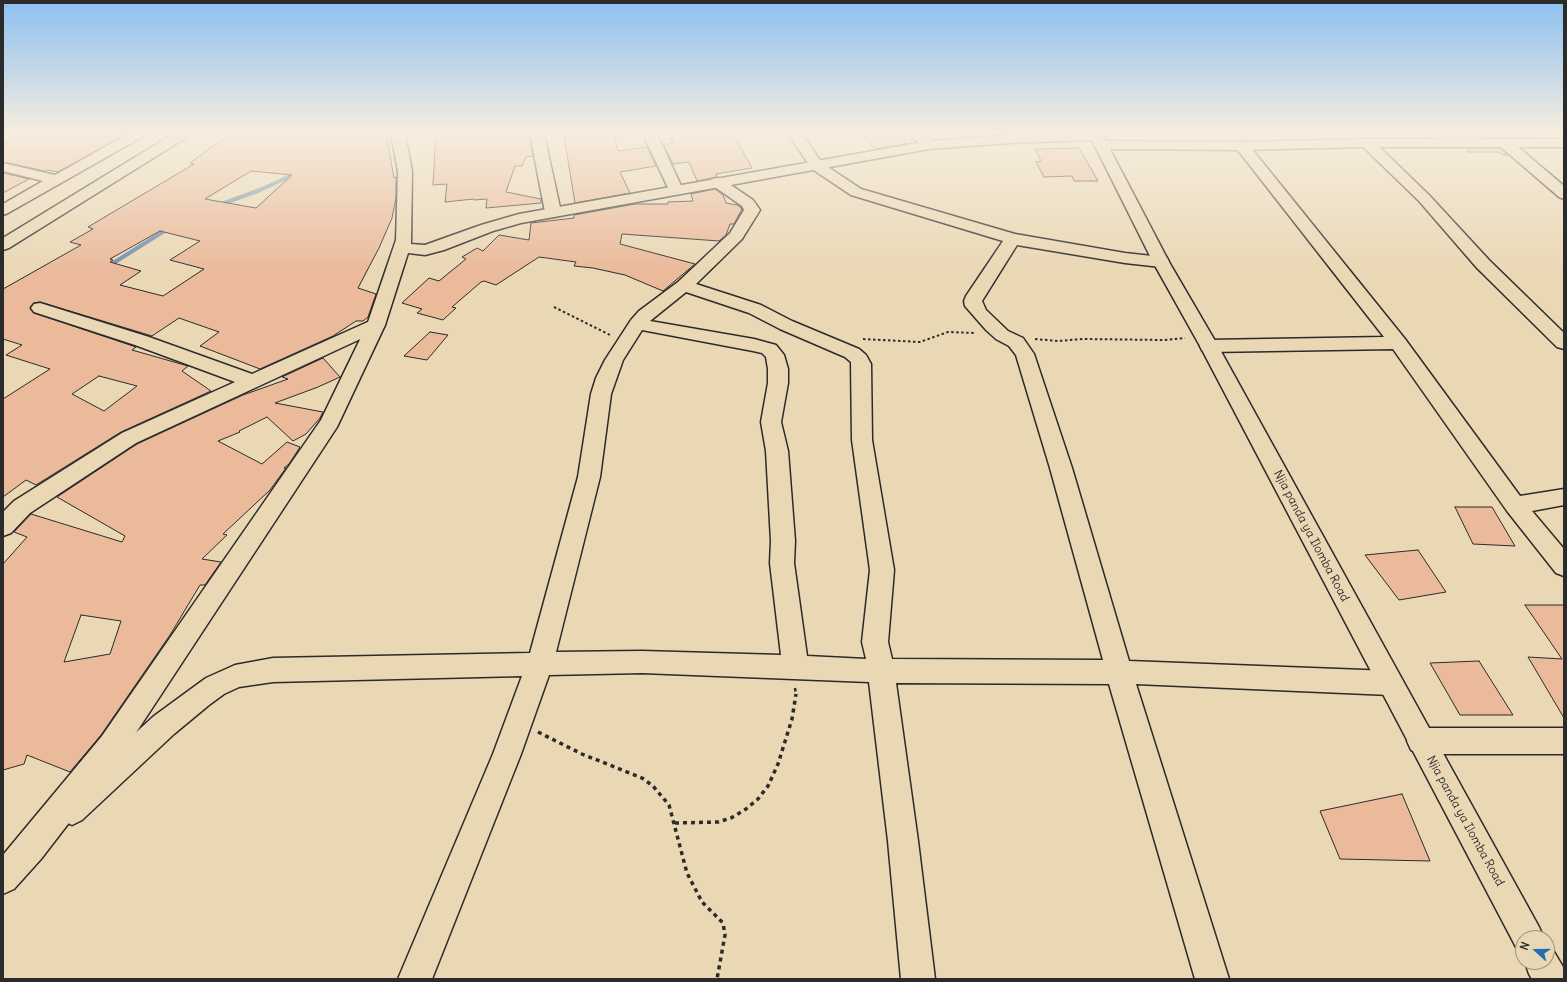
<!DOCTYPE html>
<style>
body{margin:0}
#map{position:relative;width:1567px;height:982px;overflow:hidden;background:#ead8b5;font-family:Delius,sans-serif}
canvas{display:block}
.frame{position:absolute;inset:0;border:4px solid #2b2b2b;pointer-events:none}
.north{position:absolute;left:1515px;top:930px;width:40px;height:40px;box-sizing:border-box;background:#ead8b5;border:1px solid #9e937e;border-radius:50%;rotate:291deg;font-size:11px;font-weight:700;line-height:16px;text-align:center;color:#2b2b2b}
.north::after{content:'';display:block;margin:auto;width:14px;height:18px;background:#1f6fb2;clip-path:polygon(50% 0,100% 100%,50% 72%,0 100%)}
</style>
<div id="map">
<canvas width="1567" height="982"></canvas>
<div class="frame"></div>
<div class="north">N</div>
</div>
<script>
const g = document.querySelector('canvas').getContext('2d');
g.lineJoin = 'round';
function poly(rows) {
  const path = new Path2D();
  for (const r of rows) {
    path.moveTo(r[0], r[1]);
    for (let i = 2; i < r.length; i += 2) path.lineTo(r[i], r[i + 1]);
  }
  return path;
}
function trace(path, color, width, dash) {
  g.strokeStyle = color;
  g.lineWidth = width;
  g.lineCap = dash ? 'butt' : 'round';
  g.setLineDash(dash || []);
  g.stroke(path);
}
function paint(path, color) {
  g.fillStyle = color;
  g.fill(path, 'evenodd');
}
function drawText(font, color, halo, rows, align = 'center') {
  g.font = font + ' Delius,sans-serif';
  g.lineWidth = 4;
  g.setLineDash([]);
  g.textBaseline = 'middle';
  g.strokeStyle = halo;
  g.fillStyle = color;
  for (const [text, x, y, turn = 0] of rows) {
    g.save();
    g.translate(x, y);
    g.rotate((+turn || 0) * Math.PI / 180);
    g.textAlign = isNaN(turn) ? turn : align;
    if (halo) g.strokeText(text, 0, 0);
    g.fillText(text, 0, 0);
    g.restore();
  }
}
const stream = poly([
 [219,205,260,190,299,172],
 [107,267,169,228]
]);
const building = poly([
 [21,134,126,134,58,172,47,170,45,171,3,162,3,143,21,134],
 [235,134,386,134,394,178,396,177,396,198,392,218,379,248,358,288,376,294,368,317,363,321,356,321,333,336,260,369,200,346,219,332,179,318,152,336,40,302,34,303,30,308,34,313,136,347,132,350,188,366,182,371,211,391,121,432,36,485,26,480,3,497,3,399,50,369,6,355,22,345,3,339,3,289,81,245,70,242,93,229,88,227,194,164,190,163,220,141,224,141,235,134],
 [251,171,292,175,256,208,205,199,251,171],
 [160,231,200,241,170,260,204,269,163,296,120,285,141,271,110,262,113,260,110,259,160,231],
 [99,376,137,386,104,411,72,394,99,376],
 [436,134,529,134,533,156,526,157,522,166,515,166,506,192,541,199,541,203,486,208,487,199,474,200,474,199,445,202,447,184,433,185,436,134],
 [585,134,614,134,618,151,647,147,656,166,620,172,630,193,575,203,564,136,585,134],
 [670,134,733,134,752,168,716,174,717,177,697,181,689,162,673,164,664,145,673,143,670,134],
 [862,134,898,134,906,144,875,149,862,134],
 [1488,134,1534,134,1536,138,1486,138,1488,134],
 [1079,148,1098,181,1074,181,1072,176,1044,177,1036,162,1041,161,1035,149,1079,148],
 [1467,148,1500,148,1508,155,1503,155,1499,152,1467,152,1467,148],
 [3,173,29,179,3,193,3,173],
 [715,189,723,195,726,203,737,205,742,209,734,224,730,224,726,235,719,241,622,234,620,244,695,264,663,291,625,275,593,268,574,266,576,262,539,257,496,285,484,281,481,282,452,307,456,308,443,320,417,313,422,309,402,303,429,278,439,281,466,259,462,257,477,248,483,251,499,235,529,240,531,223,574,218,574,215,635,204,668,204,668,202,693,201,691,194,715,189],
 [430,332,448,335,427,360,404,356,430,332],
 [323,358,340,377,318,387,275,403,323,412,320,418,306,434,293,441,267,417,239,431,240,432,218,441,262,464,287,442,300,447,289,464,284,468,286,468,270,490,223,534,227,535,202,559,221,562,205,585,200,585,170,635,101,735,70,772,27,755,24,764,3,770,3,564,27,537,14,532,31,514,122,542,125,536,57,497,137,444,243,395,288,379,282,377,323,358],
 [81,615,121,621,110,654,64,662,81,615],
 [1455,507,1492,507,1515,546,1473,544,1455,507],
 [1418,550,1446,592,1399,600,1365,555,1418,550],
 [1525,605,1564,605,1564,718,1528,657,1562,659,1525,605],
 [1479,661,1513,715,1460,715,1430,663,1479,661],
 [1402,794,1430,861,1340,859,1320,811,1402,794]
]);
const pathFar2 = poly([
 [554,307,610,335],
 [863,339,920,342,948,332,976,333],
 [1035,339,1058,341,1082,339,1165,340,1185,338]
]);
const pathFar1 = poly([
 [795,688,796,695]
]);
const path = poly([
 [538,732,582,754,642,778,653,786,669,805,687,873,702,902,723,923,725,935,717,979],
 [675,823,718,822,731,818,746,809,758,799,768,786,778,764,792,719,796,694]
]);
const minor = poly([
 [128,134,144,134,142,137,8,213,3,215,3,204,43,181,3,171,3,163,55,175,128,134],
 [530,134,544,134,561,212,558,215,553,217,548,215,545,212,530,134],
 [643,134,657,134,683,190,681,193,676,194,671,193,669,190,643,134],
 [788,134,802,134,822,163,861,189,1015,234,1125,253,1161,257,1167,258,1169,262,1167,266,1161,267,1125,263,1017,245,982,301,986,310,1008,331,1023,338,1034,354,1072,468,1129,661,1390,671,1399,675,1403,683,1399,691,1390,695,1136,684,1229,979,1195,979,1109,684,896,683,918,841,935,979,901,979,888,841,869,682,642,673,549,675,521,754,432,979,398,979,493,754,522,676,273,682,239,687,224,694,209,705,174,734,82,820,72,825,62,820,57,810,62,800,154,716,206,678,235,665,273,658,530,653,578,477,591,394,596,378,605,360,631,320,639,311,678,282,730,233,744,210,742,206,712,185,710,182,712,179,717,178,722,179,753,200,760,210,742,239,696,284,761,305,792,321,859,349,866,355,871,364,872,440,894,570,888,642,892,659,1103,660,1050,468,1016,355,1009,346,996,339,986,330,965,306,964,301,966,296,1003,241,851,195,812,169,788,134],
 [686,292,749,313,780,329,845,357,851,362,852,440,870,570,862,642,866,659,807,656,794,563,795,541,788,451,781,422,788,383,788,369,784,355,776,345,754,339,650,321,686,292],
 [642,330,753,351,762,353,766,357,768,369,768,383,761,422,766,451,771,541,770,563,781,655,642,651,556,652,600,477,611,394,623,360,642,330],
 [909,134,924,134,936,145,934,148,929,149,924,148,909,134],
 [1428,134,1487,134,1485,137,1472,141,1435,138,1430,137,1428,134],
 [1367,139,1372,140,1429,195,1489,260,1564,333,1564,349,1557,347,1477,268,1419,201,1362,146,1360,143,1362,140,1367,139],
 [1506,140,1511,141,1564,186,1564,199,1559,197,1501,147,1499,144,1501,141,1506,140],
 [1242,142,1247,143,1405,339,1520,496,1564,489,1564,505,1532,511,1564,549,1564,576,1556,573,1507,511,1393,349,1209,352,1202,350,1200,346,1202,342,1209,340,1384,337,1237,149,1235,146,1237,143,1242,142],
 [40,303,149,337,252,374,370,321,376,319,382,321,385,325,382,329,136,443,30,513,11,533,3,536,3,512,14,501,122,433,235,382,135,345,34,312,31,308,34,304,40,303],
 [1421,728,1564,728,1564,754,1421,754,1411,750,1407,741,1411,732,1421,728]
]);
const tertiary = poly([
 [1367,139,1564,139,1564,147,1367,147,1242,150,1101,149,1096,148,1094,145,1096,142,1101,141,1242,142,1367,139]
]);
const secondary = poly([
 [391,134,405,134,412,171,411,244,425,245,481,225,519,214,929,141,1010,135,1102,134,1169,262,1218,346,1539,927,1544,938,1523,938,1523,952,1517,949,1200,346,1153,262,1092,140,1010,143,929,149,521,223,493,231,444,250,425,255,408,253,385,325,337,427,122,754,41,859,14,889,3,894,3,855,102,736,321,420,367,325,396,240,398,171,391,134],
 [1547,948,1553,950,1563,967,1564,979,1532,979,1529,974,1525,962,1547,962,1547,948]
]);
const trunk = poly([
 [173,134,189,134,187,137,9,248,3,250,3,238,173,134]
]);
const streetNames = [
 ["Njia panda ya Ilomba Road",1311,536,62],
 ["Njia panda ya Ilomba Road",1465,821,61]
];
trace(stream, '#748faa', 4);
paint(building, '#eaba9b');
trace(building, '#2b2b2b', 1);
trace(minor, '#2b2b2b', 3);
trace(tertiary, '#2b2b2b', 3);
trace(secondary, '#2b2b2b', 3);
trace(trunk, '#2b2b2b', 3);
trace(pathFar2, '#2b2b2b', 2, [2.5, 2.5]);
trace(pathFar1, '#2b2b2b', 2.5, [3.5, 3.5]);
trace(path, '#2b2b2b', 3.5, [4, 4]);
paint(minor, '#ead8b5');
paint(tertiary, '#ead8b5');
paint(secondary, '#ead8b5');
paint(trunk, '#ead8b5');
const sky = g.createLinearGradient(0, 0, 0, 271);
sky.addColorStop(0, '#8dc0f1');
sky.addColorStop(0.49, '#f6edde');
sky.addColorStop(1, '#f6edde00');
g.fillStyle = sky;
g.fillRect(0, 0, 1567, 271);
drawText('12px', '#2b2b2b', '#ead8b5', streetNames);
</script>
